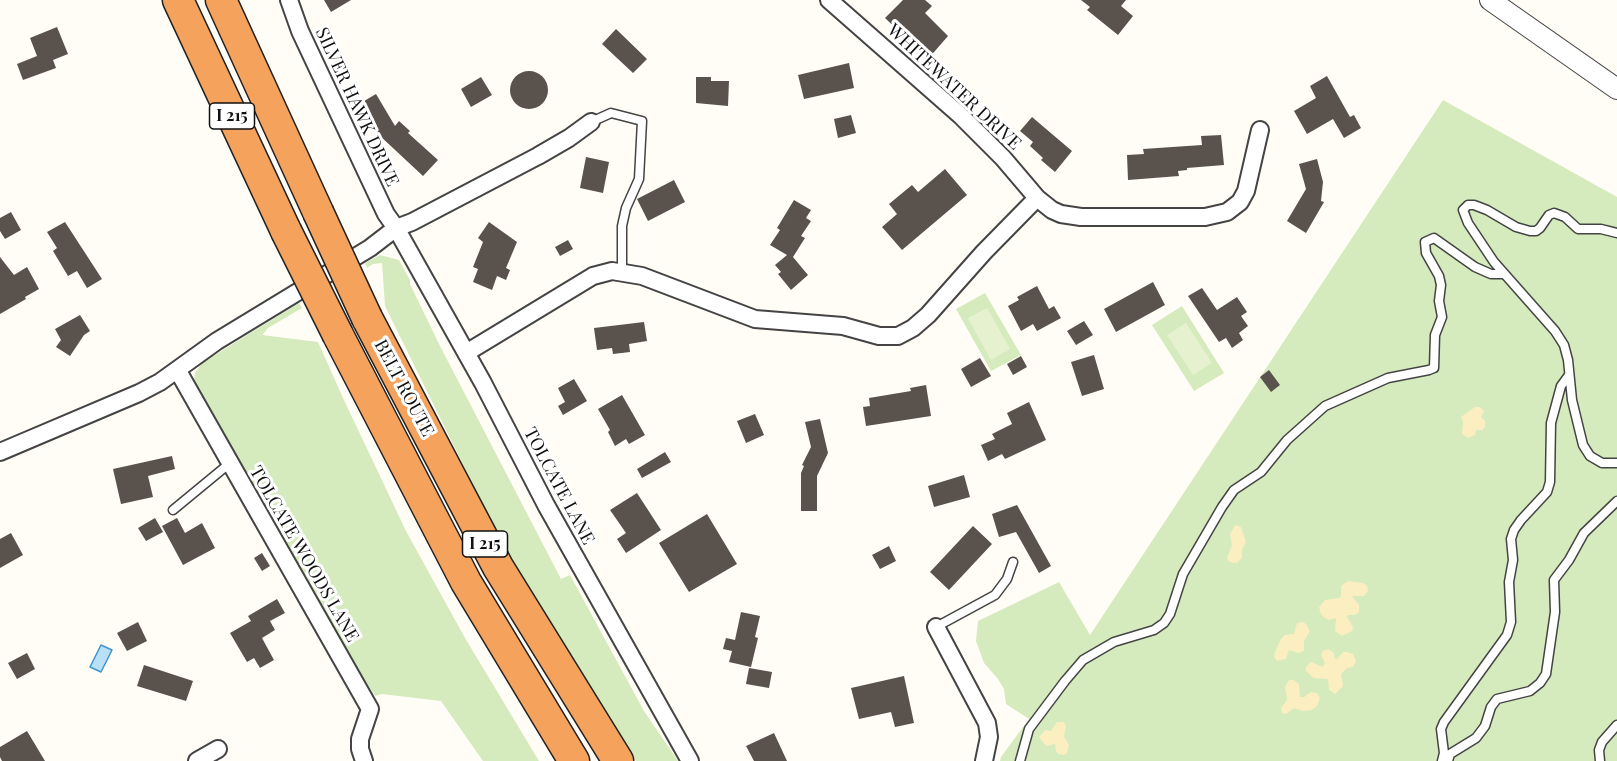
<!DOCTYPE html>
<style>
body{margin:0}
canvas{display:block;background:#fffdf5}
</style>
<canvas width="1617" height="761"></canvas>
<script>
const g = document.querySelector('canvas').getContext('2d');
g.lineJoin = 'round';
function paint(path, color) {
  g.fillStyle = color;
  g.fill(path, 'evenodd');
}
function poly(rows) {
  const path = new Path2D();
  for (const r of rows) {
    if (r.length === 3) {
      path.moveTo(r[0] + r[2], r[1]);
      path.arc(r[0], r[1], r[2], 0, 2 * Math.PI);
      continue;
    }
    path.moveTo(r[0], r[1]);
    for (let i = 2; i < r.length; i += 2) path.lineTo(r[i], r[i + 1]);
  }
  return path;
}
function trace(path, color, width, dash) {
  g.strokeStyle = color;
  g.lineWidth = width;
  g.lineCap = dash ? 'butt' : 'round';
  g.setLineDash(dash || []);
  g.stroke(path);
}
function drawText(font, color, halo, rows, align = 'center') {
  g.font = font + ' "Playfair Display",serif';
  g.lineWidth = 6;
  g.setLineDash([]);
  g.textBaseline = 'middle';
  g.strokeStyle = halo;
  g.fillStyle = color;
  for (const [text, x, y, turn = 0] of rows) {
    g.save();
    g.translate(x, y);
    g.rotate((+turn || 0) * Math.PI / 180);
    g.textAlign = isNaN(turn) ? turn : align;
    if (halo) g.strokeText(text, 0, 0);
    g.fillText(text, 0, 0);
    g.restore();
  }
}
const green = poly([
 [1443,100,1617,197,1617,761,1000,761,1001,757,1029,719,1006,704,1004,689,998,679,984,663,976,641,978,621,1059,582,1090,635],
 [380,255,399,260,410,280,410,284,440,346,561,579,570,575,644,711,678,761,636,761,515,570,385,306,382,263,373,264,367,268,365,263],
 [985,293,1021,355,991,371,956,309],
 [299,303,302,308,268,328,262,335,318,342,343,398,406,531,465,638,539,761,483,761,441,701,382,694,375,696,335,635,197,388,194,380,195,373,202,363],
 [1182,306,1224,373,1194,391,1152,325]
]);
const sand = poly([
 [1475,407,1480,407,1484,411,1481,417,1485,421,1485,427,1482,430,1476,430,1475,435,1468,438,1462,434,1463,423,1461,417],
 [1235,525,1241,527,1246,542,1242,550,1242,558,1237,563,1229,562,1227,558,1232,545,1230,534],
 [1348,581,1363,583,1367,586,1368,591,1364,596,1352,596,1359,605,1359,612,1355,615,1348,615,1347,617,1353,627,1352,631,1342,636,1335,631,1336,618,1329,620,1325,618,1321,614,1319,607,1325,600,1339,598,1341,595,1341,586],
 [1303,622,1306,624,1310,631,1304,641,1304,651,1298,653,1289,650,1286,659,1277,661,1274,657,1275,652,1281,639,1285,635,1294,634,1297,623],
 [1328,649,1333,652,1336,660,1343,652,1347,652,1353,654,1356,661,1353,667,1347,668,1341,674,1343,686,1335,694,1329,690,1328,679,1314,678,1306,671,1306,667,1311,662,1323,667,1325,663,1321,655,1323,651],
 [1289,680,1293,680,1299,684,1300,697,1304,697,1311,692,1317,693,1320,698,1317,706,1312,710,1303,711,1294,708,1286,714,1282,713,1281,708,1287,700,1285,687],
 [1057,722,1064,722,1066,726,1064,736,1069,745,1067,753,1064,755,1058,754,1056,751,1055,744,1046,746,1039,737,1045,730,1051,731]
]);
const pitch = poly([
 [987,308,1010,349,991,360,968,318],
 [1186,323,1212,363,1193,375,1167,335]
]);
const water = poly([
 [101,645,112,650,101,672,90,667,101,645]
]);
const building = poly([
 [324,0,351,0,331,12],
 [903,0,925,0,932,6,925,13,948,36,928,59,885,18],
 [1081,0,1126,0,1121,6,1133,16,1118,35,1087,10,1090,7],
 [57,27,68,54,53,60,56,68,23,80,17,64,37,56,30,38],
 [616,29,647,59,633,73,602,44],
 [849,63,854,88,804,99,798,75],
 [529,90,19],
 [1327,76,1350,117,1354,115,1361,128,1344,138,1333,119,1307,134,1294,111,1316,98,1310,86],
 [481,77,492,95,471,107,461,89],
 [696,77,711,77,711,81,729,81,728,106,696,103],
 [376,94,395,126,399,121,410,131,408,133,438,160,423,176,379,135,359,104],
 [851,115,856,133,838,138,834,119],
 [1032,117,1072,151,1055,172,1041,160,1043,158,1030,146,1033,142,1020,131],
 [1221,135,1224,165,1187,168,1187,170,1178,171,1179,176,1128,180,1127,155,1144,154,1143,149,1202,145,1201,136],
 [586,157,609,162,603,193,580,188],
 [1317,159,1323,182,1321,201,1324,202,1306,233,1287,221,1306,189,1299,164],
 [945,169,967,195,902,250,882,227,897,214,889,204,912,185,918,192],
 [674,180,685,202,648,221,637,199],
 [794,200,811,210,806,218,811,221,801,236,805,238,793,257,808,275,791,290,778,274,781,272,775,265,787,255,770,245,780,230,777,228],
 [11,212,21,230,5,239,0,231,0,218],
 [65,222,102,279,87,288,77,271,68,276,53,251,57,248,47,232],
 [489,222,517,242,506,268,510,270,506,280,497,276,492,290,473,282,478,269,473,267,483,242,478,238],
 [568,240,573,249,560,256,555,247],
 [0,257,14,275,27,267,39,289,25,297,26,299,0,314],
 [1153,282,1165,305,1116,332,1104,309],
 [1037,286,1049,309,1054,306,1061,318,1037,331,1033,324,1021,331,1008,306,1019,300,1017,297],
 [1202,288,1217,310,1237,297,1247,312,1241,316,1248,326,1239,333,1243,340,1232,348,1226,338,1219,342,1188,296],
 [80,315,90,331,84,335,70,356,56,347,61,340,55,329],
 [1084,321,1093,335,1076,345,1067,331],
 [644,322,647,341,629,344,630,352,613,354,612,348,597,350,594,328],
 [1094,355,1104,389,1082,396,1071,362],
 [1021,356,1027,367,1013,375,1007,364],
 [980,358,991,376,971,387,961,369],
 [1269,370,1280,385,1271,392,1260,377],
 [574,379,587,401,563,415,558,406,565,402,558,388],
 [926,385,931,416,866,426,863,407,870,406,869,398,911,391,910,388],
 [622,395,645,435,629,444,626,439,615,446,608,432,610,430,598,409],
 [1029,402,1046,440,1005,459,1002,454,988,461,981,445,995,439,992,434,1012,424,1007,413],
 [755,414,764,435,746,443,737,421],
 [820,419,828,453,817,476,817,511,801,511,801,473,804,466,802,465,811,447,805,422],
 [665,452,671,462,642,478,637,469],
 [172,456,175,469,148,476,153,497,121,504,113,469],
 [964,475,970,497,934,507,928,486],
 [637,493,661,530,626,553,617,539,626,533,610,510],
 [1017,505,1051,566,1039,573,1016,532,999,537,992,514],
 [707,514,737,564,689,592,659,543],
 [155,518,163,532,146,541,138,528],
 [177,518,185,533,202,523,215,548,183,565,162,526],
 [973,526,992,544,949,590,930,572],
 [11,533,23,555,0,568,0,539],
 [889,546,896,561,880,569,872,555],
 [262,553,270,566,262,571,254,558],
 [277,599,285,613,270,621,275,630,262,638,274,660,260,668,254,658,247,662,230,633,251,621,248,616],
 [741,612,760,616,755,637,758,638,751,667,729,662,732,651,723,649,726,638,735,640],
 [138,622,147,641,127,651,117,633],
 [27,653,35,669,17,679,8,663],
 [144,665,193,681,186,701,137,686],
 [749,668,772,672,769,688,746,684],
 [904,676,914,723,895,727,891,712,859,719,851,688],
 [27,731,45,761,2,761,0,757,0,747],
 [774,733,787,761,754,761,746,746]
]);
const service = poly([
 [591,122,611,113,642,121,639,179,626,208,622,226,622,271],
 [1617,233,1601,229,1578,229,1565,217,1554,213,1549,215,1540,228,1536,231,1530,231,1516,227,1487,210,1474,205,1468,205,1463,210,1468,223,1494,262,1555,331,1564,345,1568,360,1572,400,1583,445,1590,456,1602,463,1617,463],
 [173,510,230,463],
 [936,627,995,595,1007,579,1013,562],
 [1020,761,1029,729,1065,681,1083,660,1114,642,1154,630,1164,623,1170,614,1183,574,1222,507,1234,490,1261,472,1287,440,1325,406,1388,378,1429,370,1434,368,1435,335,1442,317,1439,301,1441,285,1439,276,1426,253,1425,242,1434,238,1475,267,1491,274,1504,274],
 [1442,761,1444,753,1441,729,1444,722,1507,635,1511,622,1509,582,1513,560,1511,539,1514,530,1521,520,1547,492,1550,482,1551,423,1561,386,1569,375],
 [1448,761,1450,754,1476,738,1485,726,1491,707,1497,699,1530,691,1540,683,1546,674,1555,612,1554,580,1569,560,1584,533,1617,501],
 [1600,761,1599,750,1602,742,1617,725]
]);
const minor = poly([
 [289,0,300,31,386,214,396,228,483,383,546,505,690,761],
 [829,0,961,116,1003,158,1037,198,1052,210,1061,214,1081,217,1205,217,1227,212,1240,202,1246,191,1260,130],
 [466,353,593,276,612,271,642,276,755,319,843,326,879,336,898,336,913,328,928,315,984,252,1037,198],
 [178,371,370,709,360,739,360,749,364,761],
 [0,452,139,393,160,382,217,341,370,248,396,228,412,222,538,156,569,138,591,122],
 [936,627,987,723,989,737,984,761],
 [197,761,218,749]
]);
const tertiary = poly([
 [1490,0,1617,89]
]);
const motorway = poly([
 [178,0,286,231],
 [221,0,318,212],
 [367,318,498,567,618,761],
 [338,335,466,582,574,761]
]);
const motorwayBridge = poly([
 [318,212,367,318],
 [286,231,338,335]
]);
const shields = [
 [232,116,45],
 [485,544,45]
];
const shieldNames = [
 ["I 215",232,116],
 ["I 215",485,544]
];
const streetNames = [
 ["WHITEWATER DRIVE",954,87,43],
 ["SILVER HAWK DRIVE",357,107,65],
 ["BELT ROUTE",404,388,62],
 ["TOLCATE LANE",559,486,62],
 ["TOLCATE WOODS LANE",304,554,60]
];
paint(green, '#d5ebbd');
paint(sand, '#fbeec1');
paint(pitch, '#e6f2cf');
paint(water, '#b9e0f7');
trace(water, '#3f96cf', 1.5);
paint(building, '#5a524d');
trace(service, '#444', 11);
trace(minor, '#444', 20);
trace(tertiary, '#444', 22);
trace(motorway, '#222', 33);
trace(service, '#fff', 8);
trace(minor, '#fff', 16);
trace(tertiary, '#fff', 20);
trace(motorway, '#f5a25d', 30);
trace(motorwayBridge, '#222', 33, []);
trace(motorwayBridge, '#f5a25d', 30);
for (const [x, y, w] of shields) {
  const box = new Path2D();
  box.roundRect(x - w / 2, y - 13, w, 26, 4.5);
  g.fillStyle = '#fff';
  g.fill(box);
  trace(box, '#111', 1.5);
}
drawText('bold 16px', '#111', null, shieldNames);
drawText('18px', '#111', '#fff', streetNames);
</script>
